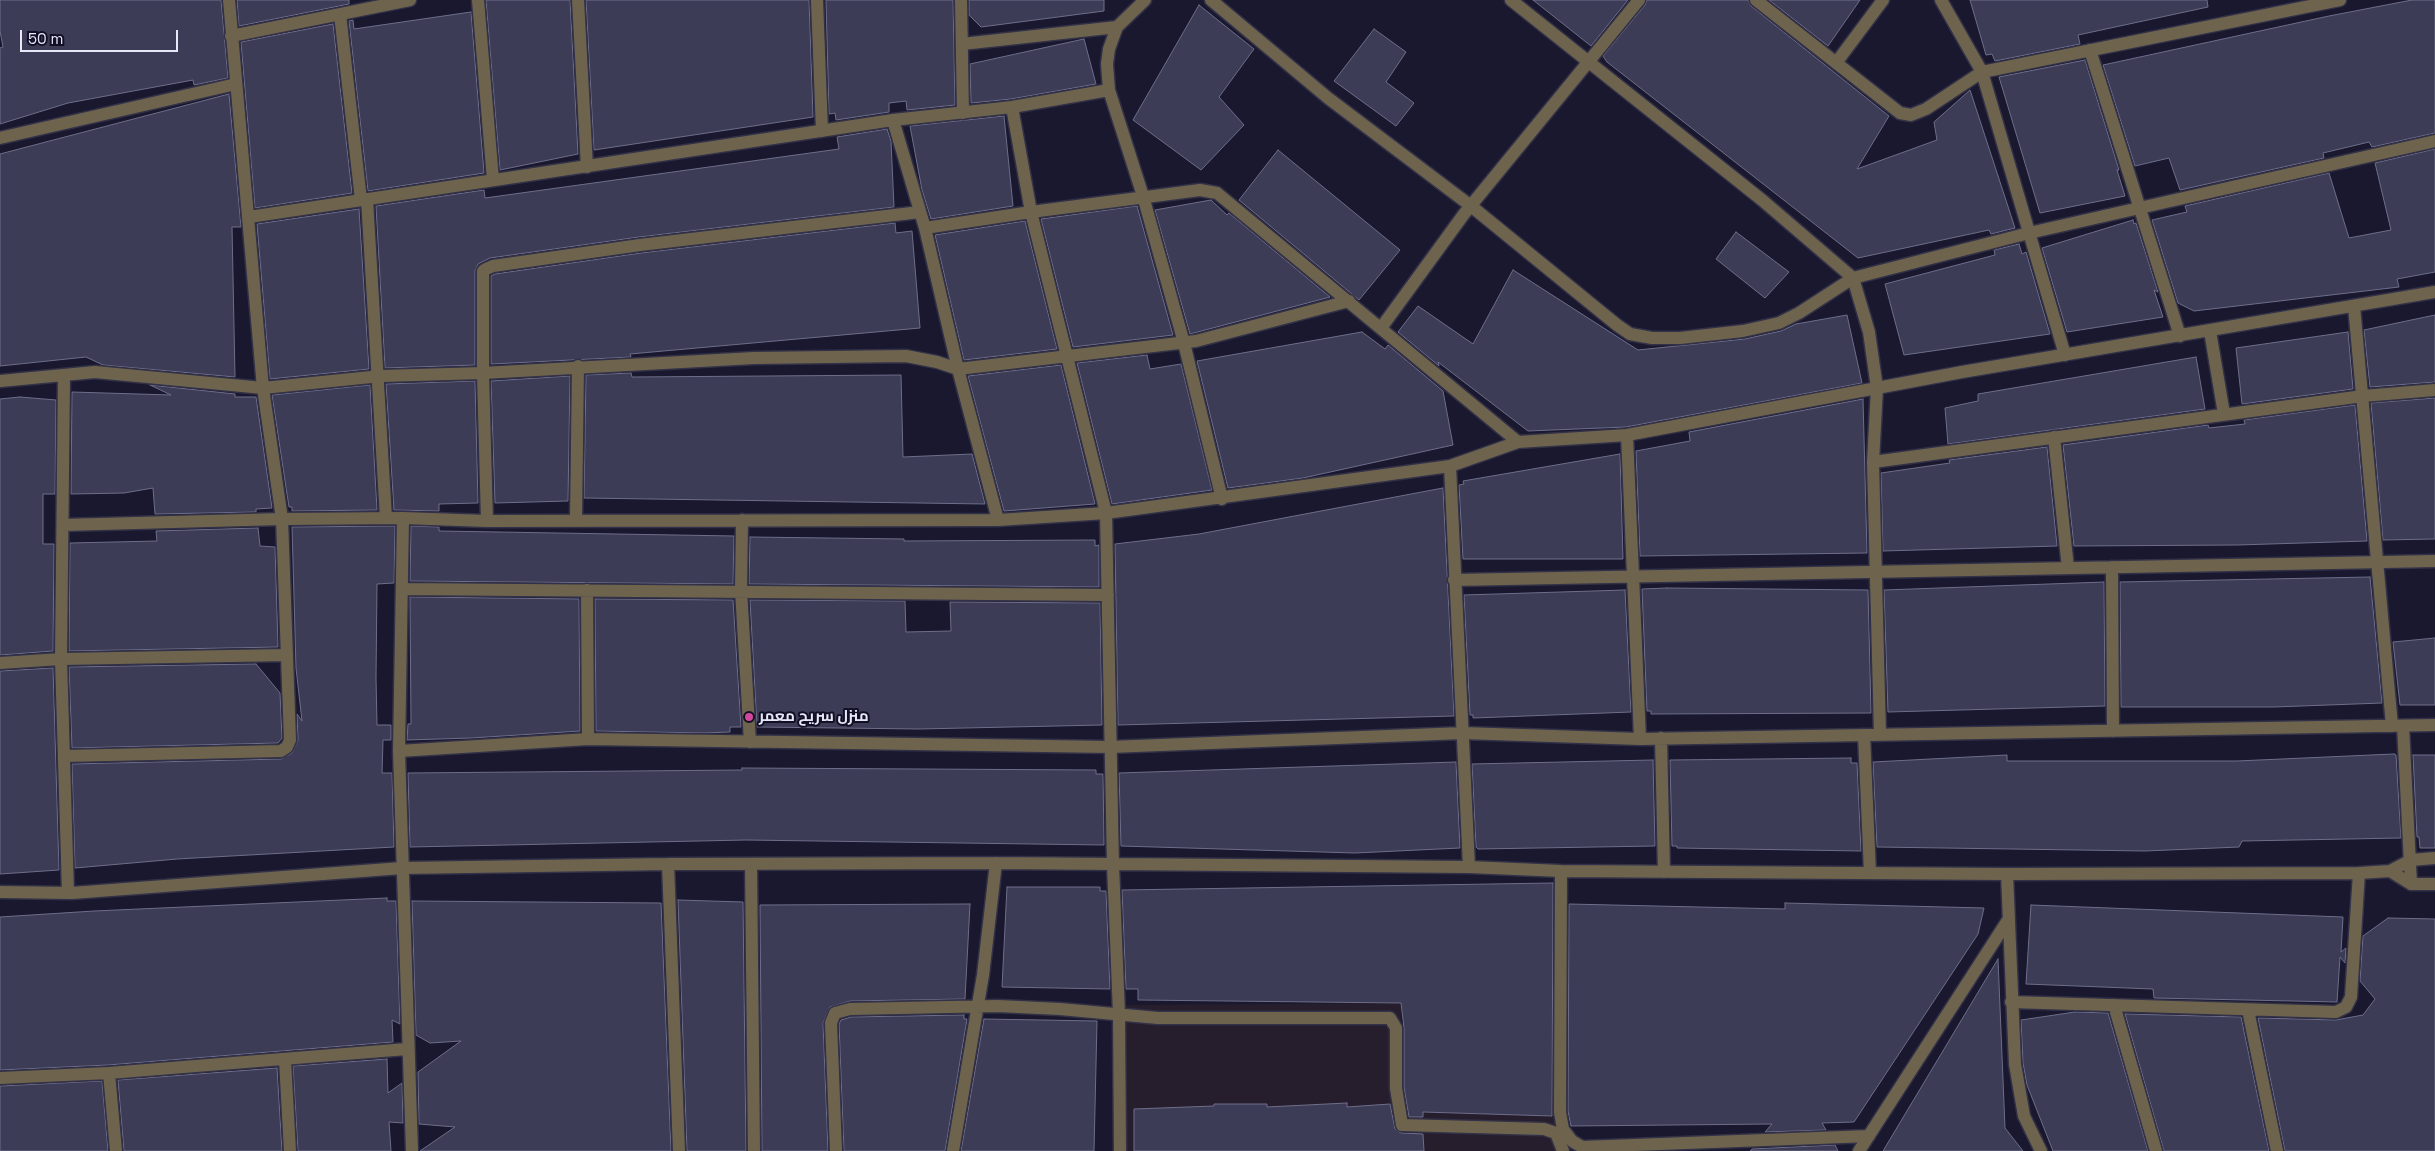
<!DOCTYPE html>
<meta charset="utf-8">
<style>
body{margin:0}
#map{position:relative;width:2435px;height:1151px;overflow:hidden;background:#19182f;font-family:"Space Grotesk",sans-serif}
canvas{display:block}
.scale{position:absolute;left:20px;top:30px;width:158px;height:22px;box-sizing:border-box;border:2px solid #e6e7f7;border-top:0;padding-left:6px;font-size:15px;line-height:18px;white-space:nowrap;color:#e6e7f7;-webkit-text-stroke:4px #100f25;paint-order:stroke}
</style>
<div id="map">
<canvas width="2435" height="1151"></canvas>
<div class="scale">50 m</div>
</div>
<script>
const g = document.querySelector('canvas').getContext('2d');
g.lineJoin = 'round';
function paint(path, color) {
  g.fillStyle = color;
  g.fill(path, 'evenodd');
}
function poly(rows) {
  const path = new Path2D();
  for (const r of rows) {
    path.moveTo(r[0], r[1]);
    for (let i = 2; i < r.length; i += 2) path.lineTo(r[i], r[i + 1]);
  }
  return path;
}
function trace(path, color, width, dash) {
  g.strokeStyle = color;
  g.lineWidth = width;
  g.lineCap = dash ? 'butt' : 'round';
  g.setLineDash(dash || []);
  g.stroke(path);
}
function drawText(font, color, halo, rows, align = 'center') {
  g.font = font + ' "Space Grotesk",Cairo,sans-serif';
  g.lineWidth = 4;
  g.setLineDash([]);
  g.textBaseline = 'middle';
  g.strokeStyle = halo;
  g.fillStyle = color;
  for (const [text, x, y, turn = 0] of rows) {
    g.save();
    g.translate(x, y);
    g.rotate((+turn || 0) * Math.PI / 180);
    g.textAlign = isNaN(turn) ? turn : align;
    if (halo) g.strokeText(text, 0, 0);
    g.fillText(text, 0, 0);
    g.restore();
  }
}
const industrial = poly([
 [1401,1003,1403,1112,1557,1116,1562,1151,1121,1151,1119,1005]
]);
const building = poly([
 [0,0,221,0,228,78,194,85,193,80,68,103,0,124,0,48,3,47,0,31,0,0],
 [237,0,349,0,349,4,239,26,237,0],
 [486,0,570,0,578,154,500,170,486,0],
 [586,0,809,0,813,117,594,150,586,0],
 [826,0,953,0,955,105,907,110,906,101,889,103,889,112,836,120,835,113,829,114,826,0],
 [969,0,1104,0,1104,11,981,27,969,15,969,0],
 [1533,0,1628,0,1591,46,1533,0],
 [1647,0,1748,0,1751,6,1889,116,1857,169,1937,140,1934,122,1970,90,2015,228,1991,234,1989,230,1858,258,1607,62,1603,56,1645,5,1647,0],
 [1769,0,1860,0,1828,46,1769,0],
 [1970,0,2207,0,2208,7,2078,35,2080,44,1995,61,1992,54,1986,55,1970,0],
 [2412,0,2435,0,2435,133,2372,147,2369,142,2323,153,2324,158,2180,190,2169,158,2135,166,2103,65,2329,16,2412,0],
 [1199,5,1254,49,1219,97,1244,125,1201,170,1133,120,1199,5],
 [471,12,484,173,368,191,349,21,353,20,354,29,471,12],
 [333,24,352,193,255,208,241,42,333,24],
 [1374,29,1406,52,1386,82,1414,103,1396,126,1334,81,1374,29],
 [1084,39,1096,84,1011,99,971,103,970,64,1084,39],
 [2085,60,2119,170,2117,170,2125,196,2040,213,1999,77,2085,60],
 [229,94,241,227,232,227,235,377,103,365,86,357,0,366,0,154,229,94],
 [1004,116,1013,206,931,219,922,190,910,126,1004,116],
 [887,129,891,141,894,207,639,237,490,258,478,264,475,271,475,365,385,368,376,206,484,190,485,198,839,149,837,137,887,129],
 [2435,149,2435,272,2397,279,2399,287,2194,311,2178,303,2152,220,2187,212,2185,206,2329,173,2349,238,2391,230,2375,163,2435,149],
 [1278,150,1400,250,1359,300,1239,200,1278,150],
 [1211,200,1227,215,1229,213,1330,297,1190,334,1155,210,1211,200],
 [1137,206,1173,335,1073,347,1041,219,1137,206],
 [359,209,369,369,270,379,257,224,359,209],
 [2133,220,2134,224,2136,223,2158,292,2154,290,2163,317,2067,332,2042,248,2133,220],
 [1025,221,1057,349,964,360,935,235,1025,221],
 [895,223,896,233,912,231,920,328,630,354,631,357,491,364,491,276,495,274,641,253,895,223],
 [1736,232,1789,272,1765,298,1716,259,1736,232],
 [2019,244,2022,254,2026,252,2050,334,1904,355,1885,284,1995,255,1994,250,2019,244],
 [1513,270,1638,350,1745,339,1781,331,1796,324,1847,315,1862,383,1626,427,1528,431,1438,362,1439,366,1398,332,1418,306,1473,344,1513,270],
 [2435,315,2435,382,2370,387,2364,330,2435,315],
 [1362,332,1385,349,1388,345,1443,391,1453,445,1303,478,1228,488,1197,361,1362,332],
 [2348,332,2353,389,2242,404,2236,348,2348,332],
 [1147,355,1150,369,1181,364,1212,490,1112,504,1077,363,1147,355],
 [2196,357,2205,409,1948,444,1945,408,1978,401,1978,394,2196,357],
 [1061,365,1095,504,1004,511,968,376,1061,365],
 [631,373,632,377,901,375,903,457,972,454,985,504,584,498,586,375,631,373],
 [570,376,568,501,495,503,491,381,570,376],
 [475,381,478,503,439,504,439,511,394,510,386,384,475,381],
 [150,385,235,394,235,397,256,397,272,508,256,509,256,512,155,514,153,488,124,493,71,494,72,392,171,395,150,385],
 [370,385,377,510,292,511,292,507,289,507,272,395,370,385],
 [20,397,56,400,55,494,43,494,43,544,54,544,53,651,0,655,0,399,20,397],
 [2435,398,2435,539,2383,540,2371,403,2435,398],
 [1863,399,1867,553,1640,556,1636,451,1690,441,1689,432,1863,399],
 [2355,405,2367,541,2237,545,2074,546,2063,445,2208,425,2209,428,2245,424,2244,420,2355,405],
 [2047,447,2057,546,1883,551,1881,473,1950,463,1949,460,2047,447],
 [1620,454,1623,559,1463,559,1459,485,1464,484,1463,481,1620,454],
 [1443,488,1454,716,1118,725,1115,544,1199,534,1443,488],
 [395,526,394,583,377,584,376,678,377,725,391,725,391,740,383,740,382,773,392,773,394,847,177,859,75,868,72,764,281,759,292,753,298,740,297,714,302,721,296,668,292,527,395,526],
 [411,526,439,527,439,531,734,536,733,584,410,581,411,526],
 [258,528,260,546,275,547,278,647,69,651,70,543,157,541,156,531,258,528],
 [750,537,904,539,904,541,1095,540,1095,546,1099,545,1099,587,749,584,750,537],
 [2370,577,2382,703,2274,707,2121,707,2120,582,2370,577],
 [2104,582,2105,706,1888,712,1884,590,2104,582],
 [1667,588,1868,590,1871,713,1651,714,1651,711,1647,711,1642,589,1667,588],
 [1625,590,1631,712,1473,718,1473,715,1470,715,1464,595,1625,590],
 [410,597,579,599,580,731,471,738,407,740,408,724,411,724,410,597],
 [595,599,733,600,741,727,730,727,730,732,704,733,596,731,595,599],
 [750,600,905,601,906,632,951,631,950,602,1100,603,1102,725,919,729,757,727,750,600],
 [2435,638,2435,705,2400,705,2393,642,2435,638],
 [256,664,280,693,282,738,278,743,72,748,69,667,256,664],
 [53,668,59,870,0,874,0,671,53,668],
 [2394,754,2396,755,2401,838,2242,841,2239,847,2145,851,1877,847,1873,762,2007,755,2007,761,2237,761,2394,754],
 [2413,755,2435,755,2435,848,2420,848,2419,837,2417,837,2413,755],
 [1851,758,1851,763,1857,763,1861,851,1677,848,1677,846,1672,846,1670,760,1851,758],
 [1653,760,1655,846,1478,849,1476,847,1472,764,1653,760],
 [1456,762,1460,848,1355,853,1121,846,1119,773,1456,762],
 [742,768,1096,770,1096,774,1103,774,1104,845,746,840,410,847,408,773,742,770,742,768],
 [1553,883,1552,1116,1423,1112,1423,1117,1409,1117,1404,1087,1404,1028,1401,1003,1138,1000,1138,989,1126,989,1122,890,1553,883],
 [1007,887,1100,887,1100,891,1106,891,1110,989,1002,987,1007,887],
 [387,898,387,901,396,901,400,1024,392,1020,393,1042,108,1065,0,1070,0,917,94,911,387,898],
 [678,900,743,902,746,1151,687,1151,678,900],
 [412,901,661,903,671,1151,420,1151,455,1127,419,1124,418,1072,461,1041,430,1043,416,1035,412,901],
 [1785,903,1984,908,1978,934,1854,1122,1822,1123,1826,1130,1765,1132,1772,1124,1571,1126,1568,1111,1569,904,1785,909,1785,903],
 [970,904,965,999,850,1001,830,1007,823,1023,828,1151,762,1151,760,905,970,904],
 [2031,905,2343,917,2341,952,2346,948,2345,963,2340,957,2337,1002,2154,998,2153,989,2026,984,2031,905],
 [2388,918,2435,919,2435,1151,2285,1151,2258,1018,2336,1020,2363,1015,2375,999,2360,981,2363,936,2388,918],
 [1998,959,2005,1128,2023,1151,1883,1151,1998,959],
 [2075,1012,2108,1013,2148,1151,2053,1151,2027,1085,2023,1063,2021,1020,2075,1012],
 [2125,1014,2241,1017,2269,1151,2164,1151,2125,1014],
 [964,1015,964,1019,967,1019,945,1151,844,1151,839,1024,841,1020,851,1017,964,1015],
 [984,1019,1097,1021,1094,1151,961,1151,984,1019],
 [387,1059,388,1093,402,1083,403,1123,389,1122,391,1151,298,1151,293,1066,387,1059],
 [277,1068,282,1151,124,1151,118,1080,277,1068],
 [102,1081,108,1151,0,1151,0,1086,102,1081],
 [1347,1103,1347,1107,1390,1104,1395,1129,1401,1133,1423,1134,1424,1151,1134,1151,1134,1109,1214,1106,1214,1104,1267,1104,1267,1107,1347,1103],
 [1835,1145,1838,1151,1750,1151,1752,1149,1835,1145]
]);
const minor = poly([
 [229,0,263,388,282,519,403,518,487,521,998,520,1106,513,1450,466,1518,442,1627,435,1962,372,2435,292],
 [478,0,493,180],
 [578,0,587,167],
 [817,0,822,131],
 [961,0,963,113],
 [1145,0,1117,27,1109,49,1107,64,1109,90,1143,196,1184,343,1222,499],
 [1211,0,1328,98,1471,206,1617,325,1630,334,1652,338,1680,338,1743,331,1779,323,1799,313,1853,278,2029,233,2435,141],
 [1511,0,1762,200,1853,278,1869,332,1877,388,1873,462,1880,735],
 [1756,0,1900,113,1911,115,1926,109,1982,72,2340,0],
 [1941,0,1982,72,2065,355],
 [340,14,361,200],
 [231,36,410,0],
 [962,44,1117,27],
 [2090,50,2180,336],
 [1836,63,1883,0],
 [1012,107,1031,212,1200,190,1217,193,1518,442],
 [893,120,925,228,1031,212,1106,513,1113,865,1119,1014,1120,1151],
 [0,138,236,84],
 [367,199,386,518],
 [249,217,893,120,1012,107,1109,90],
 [925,228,958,369,998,520],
 [2354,306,2392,726],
 [1381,328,1464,214,1639,0],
 [2210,331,2224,414],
 [64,375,61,659,68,893],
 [0,381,95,372,263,388,381,376,483,373,754,358,906,356,937,362,958,369,1196,341,1349,301],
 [1627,435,1640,739],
 [2054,437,2068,568],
 [1873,462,2363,396,2435,390],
 [1450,466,1469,867],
 [403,518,399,751,412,1151],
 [576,520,578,366],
 [742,520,741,590,750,742],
 [487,521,483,373,483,271,486,269,493,266,640,245,920,212],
 [63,525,282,519,290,740,287,747,281,751,64,756],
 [2112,567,2113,731],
 [1454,580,2435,561],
 [402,589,1108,595],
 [587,590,588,739],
 [0,663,61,659,287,655],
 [2403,726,2411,884],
 [1864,735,1870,873],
 [1661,738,1664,872],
 [399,751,588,739,1110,747,1463,733,1640,739,2435,725],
 [668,864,679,1151],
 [751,864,754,1151],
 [1561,871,1560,1112,1563,1129,1572,1141,1582,1147,1869,1136],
 [2390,871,2411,884,2435,884],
 [2007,874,2015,1064,2024,1116,2041,1151],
 [0,892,72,893,402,868,668,864,996,863,1469,867,1561,871,2007,874,2359,873,2390,871,2411,860,2435,858],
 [2011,1002,2336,1012,2346,1007,2351,997,2359,873],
 [2114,1005,2156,1151],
 [2248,1010,2277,1151],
 [285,1060,290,1151],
 [109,1073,116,1151],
 [0,1078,109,1073,407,1049],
 [836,1151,831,1023,835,1013,850,1009,998,1006,1060,1009,1158,1018,1390,1018,1396,1028,1396,1088,1402,1125,1544,1129,1556,1133,1563,1151],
 [953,1151,983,975,996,863],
 [1859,1151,2008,920]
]);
const markers = [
 [749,717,5,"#d1479c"]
];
const poiNames = [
 ["منزل سريح معمر",759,717]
];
paint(industrial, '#271e2d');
paint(building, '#3c3c56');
trace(building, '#6e6e8b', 1);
trace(minor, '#323147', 15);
trace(minor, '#6e644e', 12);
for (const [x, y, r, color] of markers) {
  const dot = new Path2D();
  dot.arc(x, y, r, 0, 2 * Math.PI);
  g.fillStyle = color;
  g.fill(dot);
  trace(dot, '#100f25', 2);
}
drawText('bold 15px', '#e6e7f7', '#100f25', poiNames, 'left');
</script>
